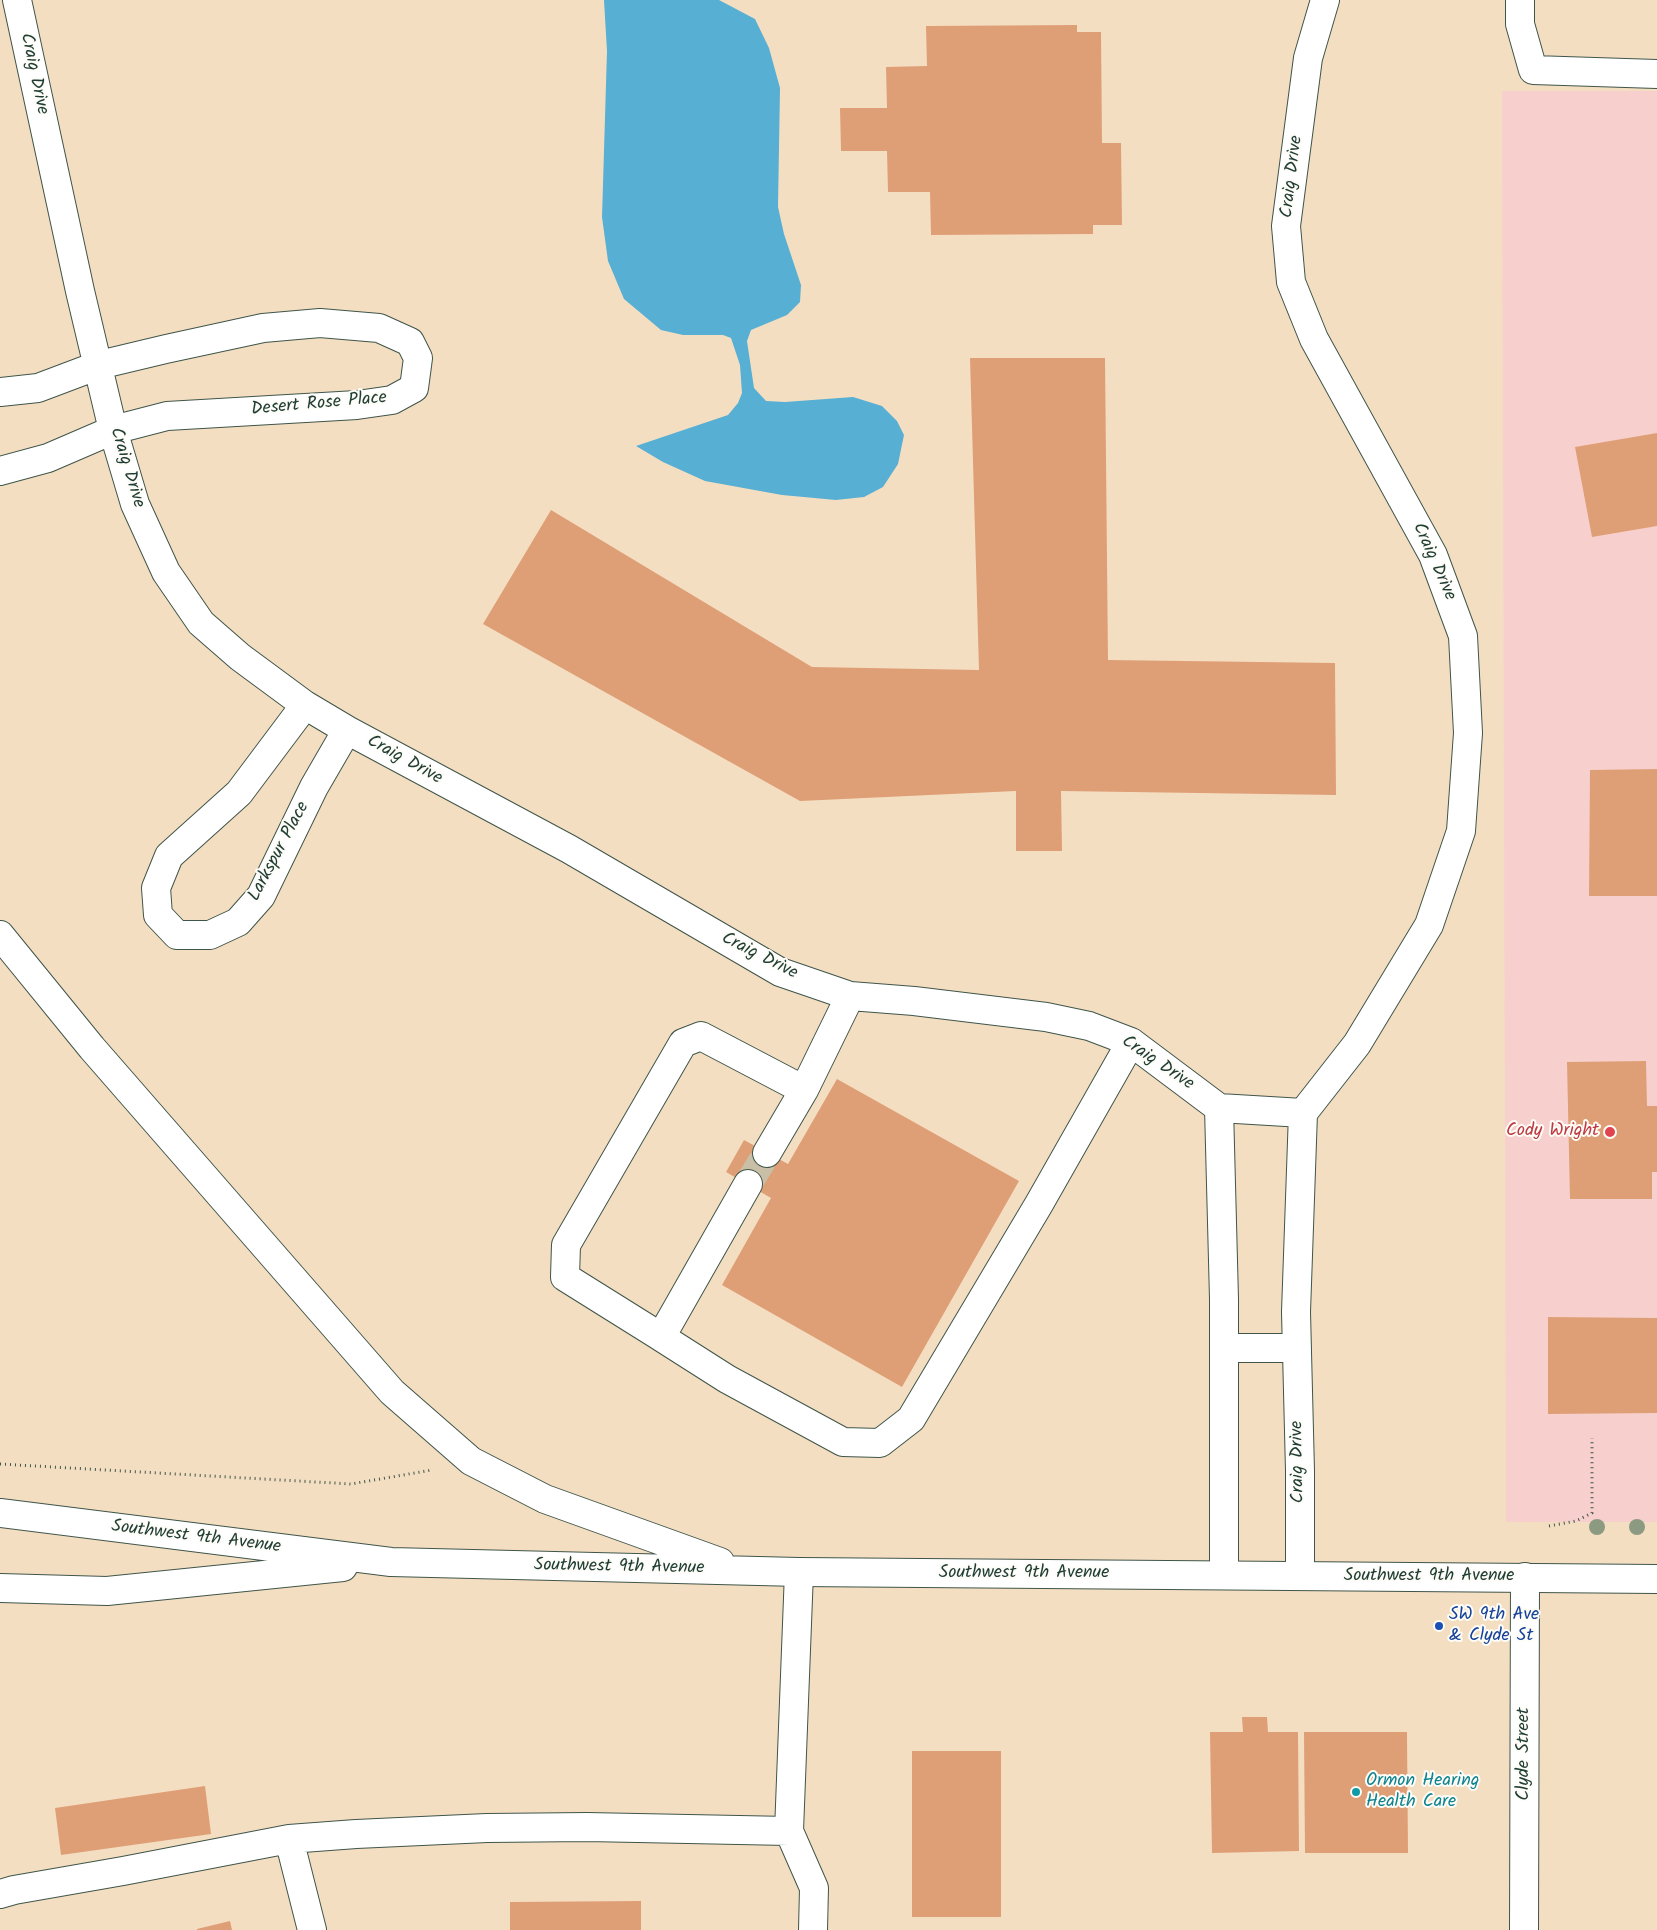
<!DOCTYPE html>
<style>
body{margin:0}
canvas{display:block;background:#f4dec2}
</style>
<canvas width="1657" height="1930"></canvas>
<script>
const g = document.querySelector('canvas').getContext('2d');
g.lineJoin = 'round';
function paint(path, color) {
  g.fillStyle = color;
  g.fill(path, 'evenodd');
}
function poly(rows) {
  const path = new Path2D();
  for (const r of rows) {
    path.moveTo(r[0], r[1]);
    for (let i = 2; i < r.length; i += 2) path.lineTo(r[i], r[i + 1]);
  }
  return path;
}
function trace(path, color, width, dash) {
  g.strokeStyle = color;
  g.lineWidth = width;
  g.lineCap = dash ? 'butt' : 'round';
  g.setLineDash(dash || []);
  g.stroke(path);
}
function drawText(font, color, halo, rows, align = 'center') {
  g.font = font + ' Kalam,sans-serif';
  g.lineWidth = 4;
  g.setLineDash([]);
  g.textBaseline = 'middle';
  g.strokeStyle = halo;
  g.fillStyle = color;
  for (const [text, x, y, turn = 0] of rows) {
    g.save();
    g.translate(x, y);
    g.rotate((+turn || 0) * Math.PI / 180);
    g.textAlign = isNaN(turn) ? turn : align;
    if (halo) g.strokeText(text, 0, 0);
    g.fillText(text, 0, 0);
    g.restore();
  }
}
const built = poly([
 [1502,91,1657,91,1657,1522,1506,1522]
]);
const water = poly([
 [604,0,719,0,755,19,769,48,780,88,778,207,784,234,801,285,800,302,787,315,751,330,747,341,754,388,766,401,785,402,853,397,882,406,897,421,904,435,898,464,883,487,864,497,836,500,782,495,705,481,663,462,636,446,728,415,738,403,742,393,740,365,731,338,723,335,683,335,661,330,624,299,608,261,602,217,607,51]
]);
const building = poly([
 [1077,25,1077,32,1101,32,1102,143,1121,143,1122,225,1093,225,1093,234,931,235,930,192,888,192,887,151,841,151,840,108,887,108,886,67,927,66,926,26],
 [970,358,1105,358,1108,660,1335,663,1336,795,1061,791,1062,851,1016,851,1016,791,800,801,483,624,551,510,812,667,979,670],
 [1657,433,1657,526,1592,537,1575,447],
 [1657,769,1657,896,1589,896,1590,770],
 [1646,1061,1647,1106,1657,1106,1657,1172,1652,1172,1652,1199,1570,1199,1567,1062],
 [837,1079,1019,1181,902,1387,722,1285,771,1198,726,1172,744,1140,788,1164],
 [1548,1317,1657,1318,1657,1413,1548,1414],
 [1242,1717,1267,1717,1268,1732,1298,1732,1299,1851,1212,1853,1210,1732,1243,1732],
 [1304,1732,1407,1732,1408,1853,1305,1853],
 [912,1751,1001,1751,1001,1917,912,1917],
 [205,1786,211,1834,61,1855,55,1808],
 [641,1901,641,1930,510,1930,510,1902],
 [230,1921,232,1930,197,1930,197,1929]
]);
const minorTunnel = poly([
 [748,1184,767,1153]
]);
const path = poly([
 [0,1464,351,1484,432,1470],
 [1549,1526,1576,1521,1592,1513,1592,1438]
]);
const minor = poly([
 [17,0,80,291,113,430,135,504,166,572,201,623,240,657,305,705,347,730,569,849,780,972,850,996,914,1001,1046,1017,1089,1026,1131,1042,1219,1108,1303,1113],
 [1520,0,1520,24,1533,70,1657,74],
 [0,392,38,388,99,365,166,349,263,328,320,323,379,328,410,342,418,358,414,388,392,400,357,405,167,416,113,430,48,458,0,471],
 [305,705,239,793,169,856,156,888,158,915,177,935,210,935,238,922,261,896,314,787,347,730],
 [1219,1108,1224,1299,1224,1575],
 [767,1153,804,1090,850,996],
 [748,1184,661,1337,727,1379,843,1442,880,1443,911,1419,1039,1204,1131,1042],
 [661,1337,565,1277,566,1245,683,1043,701,1036,804,1090],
 [1224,1348,1297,1348],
 [1300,1576,1300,1471,1296,1312,1303,1113,1357,1044,1429,925,1461,831,1468,733,1463,636,1433,555,1314,339,1291,282,1286,226,1308,58,1325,0],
 [789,1831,814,1888,813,1930],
 [289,1839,312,1930],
 [0,1894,14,1890,123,1871,289,1839,356,1834,487,1828,587,1827,789,1831,799,1572],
 [1524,1930,1525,1577]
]);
const major = poly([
 [0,935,92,1048,392,1392,471,1461,545,1499,720,1562],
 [0,1513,391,1562,799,1572,1657,1579],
 [0,1588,107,1591,343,1567]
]);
const trees = [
 [1597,1527],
 [1637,1527]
];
const markers = [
 [1610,1132,6,"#e0444e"],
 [1439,1626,5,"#1a4fb4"],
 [1356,1792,5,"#0f9aa8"]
];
const streetNames = [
 ["Craig Drive",33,74,78],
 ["Craig Drive",1293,177,-83],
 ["Desert Rose Place",319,405,-5],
 ["Craig Drive",126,468,73],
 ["Craig Drive",1433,562,66],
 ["Craig Drive",404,761,29],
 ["Larkspur Place",280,852,-62],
 ["Craig Drive",759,957,27],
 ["Craig Drive",1157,1064,34],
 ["Craig Drive",1299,1462,-91],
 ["Southwest 9th Avenue",196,1538,7],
 ["Southwest 9th Avenue",619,1568,1],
 ["Southwest 9th Avenue",1024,1574],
 ["Southwest 9th Avenue",1429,1577],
 ["Clyde Street",1525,1754,-90]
];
const healthNames = [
 ["Cody Wright",1599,1132]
];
const transitNames = [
 ["SW 9th Ave",1449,1616],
 ["& Clyde St",1449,1637]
];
const cultureNames = [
 ["Ormon Hearing",1366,1782],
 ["Health Care",1366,1803]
];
paint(built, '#f7d0cd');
paint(water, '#57afd4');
paint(building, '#df9f76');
trace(minorTunnel, '#c9bea6', 28, [28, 14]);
trace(minor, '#3f5549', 30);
trace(major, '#3f5549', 30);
trace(path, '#3f5549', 3, [1, 4]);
trace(minor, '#fff', 28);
trace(major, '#fff', 28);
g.fillStyle = '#8c9a81';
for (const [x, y] of trees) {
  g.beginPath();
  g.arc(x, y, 8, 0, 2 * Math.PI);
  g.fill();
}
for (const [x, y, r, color] of markers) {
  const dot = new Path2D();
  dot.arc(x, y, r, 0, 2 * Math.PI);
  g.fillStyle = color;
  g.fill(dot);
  trace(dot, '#fdfcf7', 2);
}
drawText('18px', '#1f3d34', '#fdfcf7', streetNames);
drawText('18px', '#be3a42', '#fdfcf7', healthNames, 'right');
drawText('18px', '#164399', '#fdfcf7', transitNames, 'left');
drawText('18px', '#0d838f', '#fdfcf7', cultureNames, 'left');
</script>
